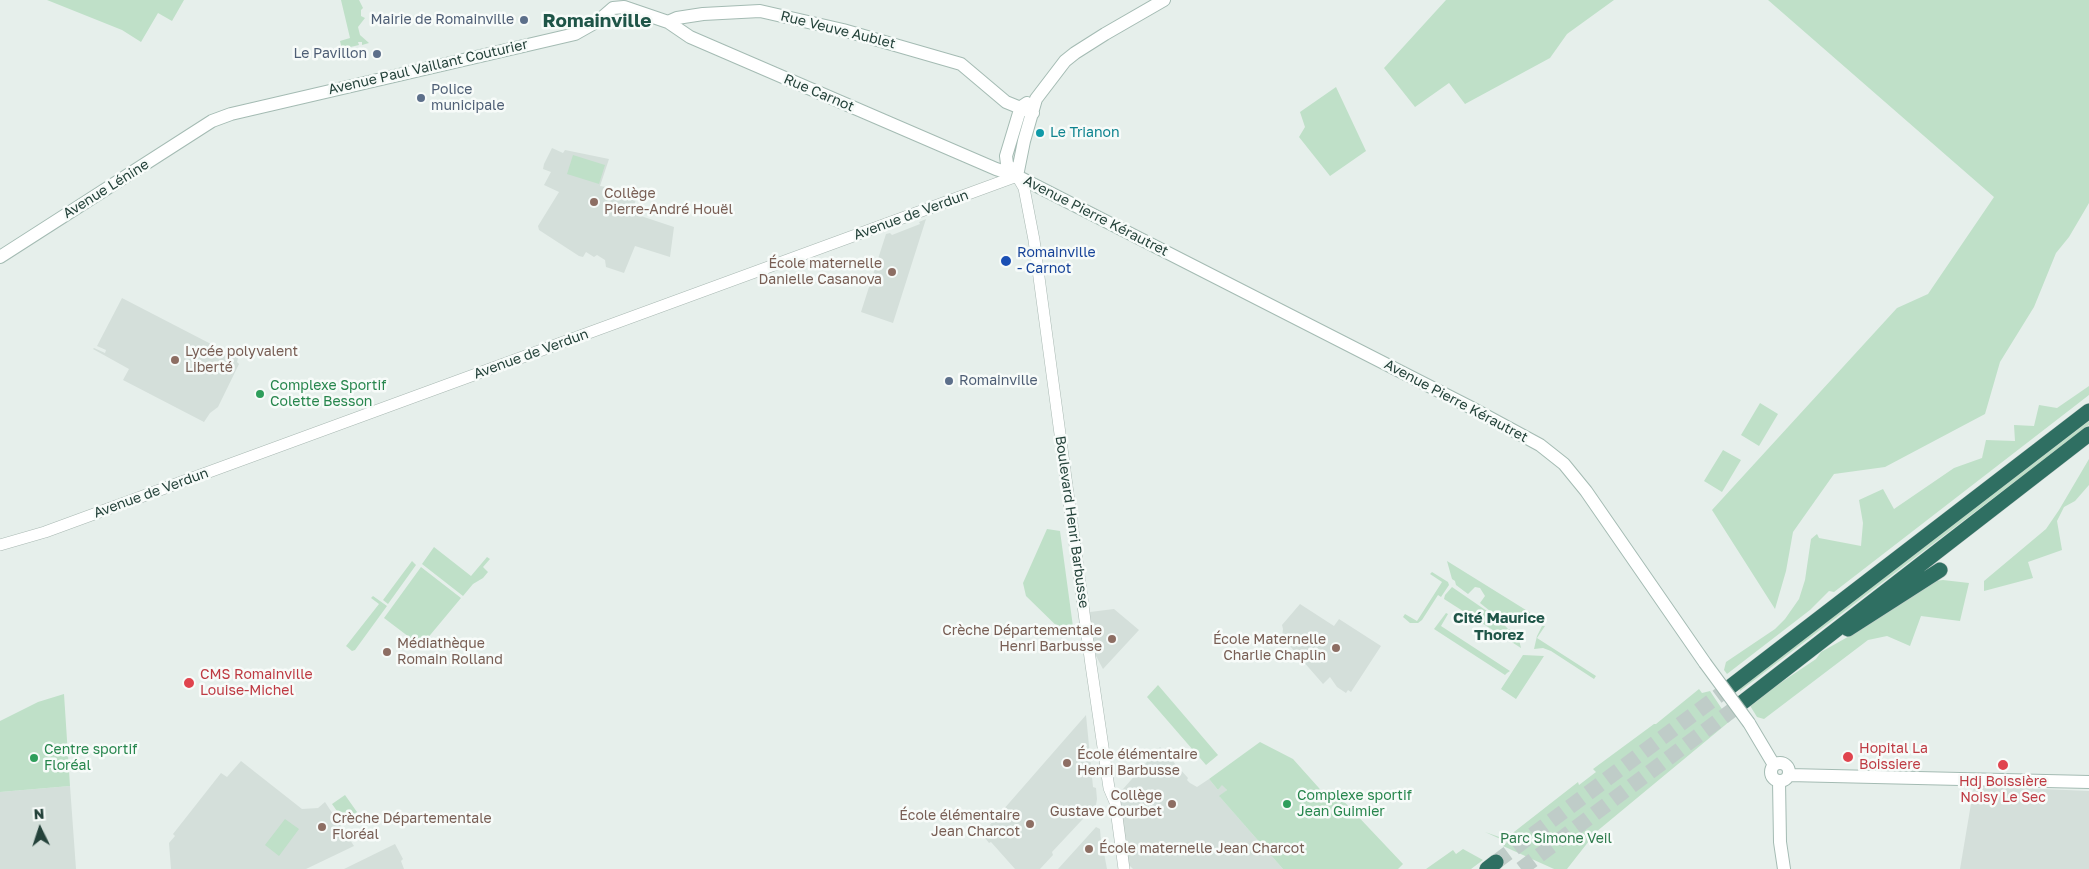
<!DOCTYPE html>
<meta charset="utf-8">
<style>
body{margin:0}
#map{position:relative;width:2089px;height:869px;overflow:hidden;background:#e6efeb;font-family:"Golos Text",sans-serif}
canvas{display:block}
.north{position:absolute;left:15px;top:804px;width:50px;height:50px;-webkit-text-stroke:4px #f7fbf9;paint-order:stroke;rotate:356deg;font-size:14px;font-weight:700;line-height:20px;text-align:center;color:#24423a}
.north::after{content:'';display:block;margin:auto;width:18px;height:22px;background:#24423a;clip-path:polygon(50% 0,100% 100%,50% 72%,0 100%)}
</style>
<div id="map">
<canvas width="2089" height="869"></canvas>
<div class="north">N</div>
</div>
<script>
const g = document.querySelector('canvas').getContext('2d');
g.lineJoin = 'round';
function paint(path, color) {
  g.fillStyle = color;
  g.fill(path, 'evenodd');
}
function poly(rows) {
  const path = new Path2D();
  for (const r of rows) {
    if (r.length === 3) {
      path.moveTo(r[0] + r[2], r[1]);
      path.arc(r[0], r[1], r[2], 0, 2 * Math.PI);
      continue;
    }
    path.moveTo(r[0], r[1]);
    for (let i = 2; i < r.length; i += 2) path.lineTo(r[i], r[i + 1]);
  }
  return path;
}
function trace(path, color, width, dash) {
  g.strokeStyle = color;
  g.lineWidth = width;
  g.lineCap = dash ? 'butt' : 'round';
  g.setLineDash(dash || []);
  g.stroke(path);
}
function drawText(font, color, halo, rows, align = 'center') {
  g.font = font + ' "Golos Text",sans-serif';
  g.lineWidth = 5;
  g.setLineDash([]);
  g.textBaseline = 'middle';
  g.strokeStyle = halo;
  g.fillStyle = color;
  for (const [text, x, y, turn = 0] of rows) {
    g.save();
    g.translate(x, y);
    g.rotate((+turn || 0) * Math.PI / 180);
    g.textAlign = isNaN(turn) ? turn : align;
    if (halo) g.strokeText(text, 0, 0);
    g.fillText(text, 0, 0);
    g.restore();
  }
}
const built = poly([
 [552,148,563,153,565,150,609,159,600,186,638,192,632,213,674,227,670,257,635,246,624,273,606,267,605,260,597,255,594,257,586,252,583,257,579,256,539,230,538,226,559,192,544,185,551,172,543,169,544,164],
 [926,219,893,323,861,312,886,234,890,233,892,235,920,224,919,222],
 [122,298,238,358,237,362,239,364,218,407,210,413,204,422,123,380,129,369,93,349,94,348,105,353,106,350,97,346],
 [1300,604,1334,626,1339,619,1381,646,1351,692,1348,690,1346,693,1337,687,1330,677,1323,684,1282,637,1283,629,1282,625],
 [1114,609,1139,630,1103,669,1096,656,1090,612],
 [1086,715,1093,787,1096,788,1097,799,1096,805,1052,852,1053,855,1040,869,1015,869,991,842,989,843,982,834],
 [1160,747,1188,778,1187,780,1190,783,1197,787,1209,779,1218,790,1222,784,1227,790,1220,797,1283,869,1133,869,1125,861,1116,797],
 [241,761,302,809,318,808,325,802,354,846,306,869,171,869,169,843,175,836,173,834,221,773,227,777],
 [70,786,76,869,0,869,0,792],
 [1974,786,2089,791,2089,869,1960,869],
 [1096,827,1100,829,1102,853,1104,853,1107,869,1058,869],
 [395,844,403,859,401,861,404,869,344,869]
]);
const green = poly([
 [47,0,184,0,172,21,158,13,141,42,122,30],
 [341,0,359,0,363,8,361,10,361,16,365,18,358,27,360,35,369,43,362,45,362,42,358,42,359,45,342,49,340,41,350,38],
 [1446,0,1614,0,1567,34,1550,58,1465,104,1449,83,1415,107,1384,68],
 [1768,0,2089,0,2089,203,2069,237,2056,253,2034,307,2000,362,1985,414,1885,467,1834,474,1793,532,1786,571,1775,609,1712,510,1897,308,1928,294,1994,197],
 [1336,87,1366,151,1330,176,1299,137,1305,127,1300,112],
 [573,155,605,165,599,184,567,174],
 [2089,386,2089,395,1834,592,1829,591,1810,610,1727,674,1724,670,1726,662,1775,629,1785,619,1799,599,1805,580,1811,539,1817,534,1819,538,1861,546,1863,523,1859,500,1883,489,1894,509,1954,468,1982,458,1986,440,2015,441,2014,425,2034,426,2039,405,2057,408],
 [1760,403,1778,414,1759,446,1741,435],
 [2089,421,2089,425,1740,691,1739,688],
 [1723,450,1741,460,1722,492,1704,481],
 [2089,459,2089,485,2075,501,2064,507,2057,521,2062,550,2028,562,2033,578,1984,591,1984,581,2046,529,2059,510],
 [1047,529,1060,531,1074,634,1070,637,1067,636,1026,596,1023,583],
 [434,547,471,576,487,557,490,559,483,567,488,572,483,578,473,584,463,596,422,564],
 [412,561,416,565,388,604,383,600],
 [1447,561,1542,620,1533,622,1519,617,1500,615,1490,611,1480,603,1485,596,1480,588,1475,587,1468,594,1456,585,1455,581,1452,579],
 [421,567,461,598,421,646,384,618],
 [1432,572,1448,582,1449,585,1441,597,1438,595,1422,620,1418,623,1410,623,1403,617,1405,614,1417,621,1442,582,1430,574],
 [1943,580,1969,583,1960,621,1921,616,1910,646,1887,636,1868,640,1764,719,1757,717,1749,704,1816,659,1821,652,1853,634,1928,582],
 [1452,587,1500,620,1508,629,1517,632,1521,648,1444,599,1445,595],
 [373,596,387,606,355,650,352,651,346,646,379,604,371,598],
 [1446,613,1448,614,1441,626,1510,671,1507,673,1505,675,1434,629],
 [1542,626,1545,626,1537,638,1596,676,1594,679,1551,651,1543,648,1534,649,1537,636],
 [1523,655,1544,656,1516,699,1501,689],
 [1158,685,1218,755,1206,765,1147,697],
 [1699,689,1702,693,1710,691,1730,721,1596,832,1567,869,1554,869,1503,846,1507,842,1485,832,1505,839,1578,782,1579,785,1596,772,1593,769,1654,724,1656,724],
 [64,694,70,786,0,792,0,721,38,702],
 [1260,742,1293,759,1327,797,1334,791,1403,864,1398,869,1283,869,1219,796,1227,790,1222,785,1218,790,1209,779],
 [345,795,357,812,344,821,332,804],
 [285,819,299,829,279,856,265,845],
 [1463,849,1483,860,1471,869,1426,869,1453,850,1456,854]
]);
const motorwayTunnel = poly([
 [1496,862,1730,687],
 [1521,869,1743,702]
]);
const tertiary = poly([
 [0,545,45,532,1017,176,1024,188,1034,240,1091,665,1109,788,1115,802,1124,869]
]);
const secondary = poly([
 [668,22,677,18,703,14,760,11,843,30,961,64,1006,102,1033,113],
 [1017,176,1024,141,1036,99,1065,61,1075,53,1105,34,1164,0],
 [1017,176,1007,164,1006,156,1019,113,1021,107,1027,103],
 [0,257,212,121,231,114,575,34,598,21,613,8,624,7,668,22,690,37,996,169,1017,176,1468,406,1540,445,1564,464,1586,491,1705,663],
 [1749,723,1774,765],
 [1780,772,9],
 [1789,775,2089,782],
 [1779,781,1780,842,1784,869]
]);
const motorway = poly([
 [1848,629,1940,570],
 [1730,687,2089,411],
 [1743,702,2089,434],
 [1487,869,1496,862]
]);
const secondaryBridge = poly([
 [1705,663,1749,723]
]);
const markers = [
 [524,20,5,"#5c6f8a"],
 [377,54,5,"#5c6f8a"],
 [421,98,5,"#5c6f8a"],
 [1040,133,5,"#0f9aa8"],
 [594,202,5,"#8d6e63"],
 [1006,261,6,"#1a4fb4"],
 [892,272,5,"#8d6e63"],
 [175,360,5,"#8d6e63"],
 [949,381,5,"#5c6f8a"],
 [260,394,5,"#2e9e5b"],
 [1112,639,5,"#8d6e63"],
 [1336,648,5,"#8d6e63"],
 [387,652,5,"#8d6e63"],
 [189,683,6,"#e0444e"],
 [1848,757,6,"#e0444e"],
 [34,758,5,"#2e9e5b"],
 [1067,763,5,"#8d6e63"],
 [2003,765,6,"#e0444e"],
 [1172,804,5,"#8d6e63"],
 [1287,804,5,"#2e9e5b"],
 [1030,824,5,"#8d6e63"],
 [322,827,5,"#8d6e63"],
 [1089,849,5,"#8d6e63"]
];
const serviceNames = [
 ["Mairie de Romainville",514,20],
 ["Le Pavillon",367,54],
 ["Police",431,90,"left"],
 ["municipale",431,106,"left"],
 ["Romainville",959,381,"left"]
];
const streetNames = [
 ["Rue Veuve Aublet",838,30,14],
 ["Avenue Paul Vaillant Couturier",428,67,-13],
 ["Rue Carnot",819,93,23],
 ["Avenue Lénine",106,189,-32],
 ["Avenue de Verdun",911,215,-20],
 ["Avenue Pierre Kérautret",1096,216,27],
 ["Avenue de Verdun",531,354,-20],
 ["Avenue Pierre Kérautret",1456,401,28],
 ["Avenue de Verdun",151,493,-20],
 ["Boulevard Henri Barbusse",1072,522,82]
];
const cultureNames = [
 ["Le Trianon",1050,133]
];
const educationNames = [
 ["Collège",604,194],
 ["Pierre-André Houël",604,210],
 ["École maternelle",882,264,"right"],
 ["Danielle Casanova",882,280,"right"],
 ["Lycée polyvalent",185,352],
 ["Liberté",185,368],
 ["Crèche Départementale",1102,631,"right"],
 ["Henri Barbusse",1102,647,"right"],
 ["École Maternelle",1326,640,"right"],
 ["Charlie Chaplin",1326,656,"right"],
 ["Médiathèque",397,644],
 ["Romain Rolland",397,660],
 ["École élémentaire",1077,755],
 ["Henri Barbusse",1077,771],
 ["Collège",1162,796,"right"],
 ["Gustave Courbet",1162,812,"right"],
 ["École élémentaire",1020,816,"right"],
 ["Jean Charcot",1020,832,"right"],
 ["Crèche Départementale",332,819],
 ["Floréal",332,835],
 ["École maternelle Jean Charcot",1099,849]
];
const transitNames = [
 ["Romainville",1017,253],
 ["- Carnot",1017,269]
];
const leisureNames = [
 ["Complexe Sportif",270,386],
 ["Colette Besson",270,402],
 ["Centre sportif",44,750],
 ["Floréal",44,766],
 ["Complexe sportif",1297,796],
 ["Jean Guimier",1297,812]
];
const healthNames = [
 ["CMS Romainville",200,675],
 ["Louise-Michel",200,691],
 ["Hopital La",1859,749],
 ["Boissiere",1859,765],
 ["Hdj Boissière",2003,782,"center"],
 ["Noisy Le Sec",2003,798,"center"]
];
const parkNames = [
 ["Parc Simone Veil",1556,839]
];
const neighbourhoodNames = [
 ["Cité Maurice",1499,618],
 ["Thorez",1499,635]
];
const districtNames = [
 ["Romainville",597,21]
];
paint(built, '#d4dfda');
paint(green, '#bfe0c8');
trace(motorwayTunnel, '#bfccc8', 15, [15, 8]);
trace(tertiary, '#a8b8b2', 12);
trace(secondary, '#a4bbb3', 14);
trace(motorway, '#c2cac8', 16);
trace(tertiary, '#fff', 11);
trace(secondary, '#fff', 12);
trace(motorway, '#2f6f62', 15);
trace(secondaryBridge, '#a4bbb3', 14, []);
trace(secondaryBridge, '#fff', 12);
for (const [x, y, r, color] of markers) {
  const dot = new Path2D();
  dot.arc(x, y, r, 0, 2 * Math.PI);
  g.fillStyle = color;
  g.fill(dot);
  trace(dot, '#f7fbf9', 2);
}
drawText('14px', '#4e5e75', '#f7fbf9', serviceNames, 'right');
drawText('14px', '#24423a', '#f7fbf9', streetNames);
drawText('14px', '#0d838f', '#f7fbf9', cultureNames, 'left');
drawText('14px', '#785e54', '#f7fbf9', educationNames, 'left');
drawText('14px', '#164399', '#f7fbf9', transitNames, 'left');
drawText('14px', '#27864d', '#f7fbf9', leisureNames, 'left');
drawText('14px', '#be3a42', '#f7fbf9', healthNames, 'left');
drawText('14px', '#2d7a4b', '#f7fbf9', parkNames);
drawText('bold 15px', '#1f5548', '#f7fbf9', neighbourhoodNames);
drawText('bold 19px', '#1f5548', '#f7fbf9', districtNames);
</script>
